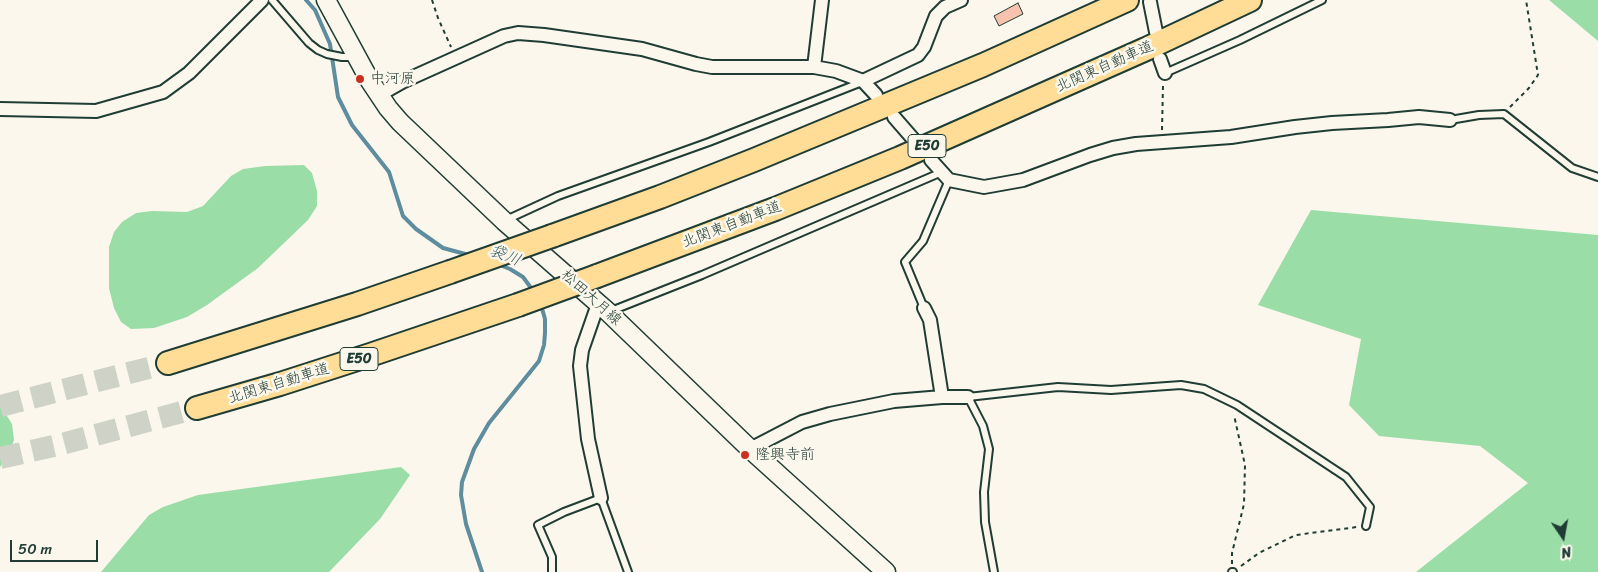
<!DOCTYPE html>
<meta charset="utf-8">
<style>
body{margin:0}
#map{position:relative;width:1598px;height:572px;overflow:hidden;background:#fbf7ec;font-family:Sriracha,sans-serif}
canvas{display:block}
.north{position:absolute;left:1538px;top:512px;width:50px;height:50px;-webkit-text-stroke:4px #fbf7ec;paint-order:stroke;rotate:168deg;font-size:14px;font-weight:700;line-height:20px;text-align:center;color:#1f3d34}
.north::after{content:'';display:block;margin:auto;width:18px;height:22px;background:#1f3d34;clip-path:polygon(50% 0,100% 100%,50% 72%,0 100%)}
.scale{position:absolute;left:10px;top:540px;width:88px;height:22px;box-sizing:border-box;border:2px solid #1f3d34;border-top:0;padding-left:6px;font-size:15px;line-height:18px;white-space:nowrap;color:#1f3d34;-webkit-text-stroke:4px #fbf7ec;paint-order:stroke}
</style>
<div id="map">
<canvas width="1598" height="572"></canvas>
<div class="north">N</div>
<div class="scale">50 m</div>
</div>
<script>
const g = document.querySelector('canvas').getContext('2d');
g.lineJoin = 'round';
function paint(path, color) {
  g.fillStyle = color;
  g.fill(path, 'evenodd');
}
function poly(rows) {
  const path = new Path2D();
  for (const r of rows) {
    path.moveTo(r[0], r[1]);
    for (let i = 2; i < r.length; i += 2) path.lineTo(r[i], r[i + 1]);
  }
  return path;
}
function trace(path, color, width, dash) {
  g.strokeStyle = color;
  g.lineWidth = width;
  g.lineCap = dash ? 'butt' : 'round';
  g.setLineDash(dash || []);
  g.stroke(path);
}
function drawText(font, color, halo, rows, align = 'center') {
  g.font = font + ' Sriracha,"Klee One",sans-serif';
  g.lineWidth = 5;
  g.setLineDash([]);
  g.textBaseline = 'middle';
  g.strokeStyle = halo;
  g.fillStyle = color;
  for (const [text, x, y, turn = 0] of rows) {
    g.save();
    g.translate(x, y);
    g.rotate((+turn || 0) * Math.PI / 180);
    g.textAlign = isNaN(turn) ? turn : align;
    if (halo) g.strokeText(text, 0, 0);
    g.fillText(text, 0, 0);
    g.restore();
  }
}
const green = poly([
 [1549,0,1598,0,1598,41],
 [304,165,312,173,317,191,317,206,308,220,258,268,207,305,187,317,154,328,131,329,121,322,114,308,109,288,109,247,114,232,122,222,136,213,152,211,187,212,203,206,231,176,243,169,265,166],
 [1311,210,1598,235,1598,572,1416,572,1528,483,1480,446,1379,436,1349,405,1361,339,1258,305],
 [0,405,12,424,14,440,9,454,0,467],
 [401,467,410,475,380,519,329,572,101,572,149,515,163,507,198,495]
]);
const stream = poly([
 [306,0,315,10,330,44,338,97,352,125,389,172,403,216,416,229,443,248,469,255],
 [497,264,510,269,523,277,534,292],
 [482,572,466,524,461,495,462,482,474,449,489,423,539,361,544,345,545,333,545,319,541,305]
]);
const building = poly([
 [1018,3,1023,14,999,26,994,16,1018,3]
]);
const highwayTunnel = poly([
 [0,406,168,363],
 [0,458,58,445,197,408]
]);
const path = poly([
 [432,0,438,18,451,47],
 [1510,107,1529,88,1538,75,1526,0],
 [1162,130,1163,85],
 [1232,564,1232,553,1244,504,1245,465,1234,415],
 [1241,566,1259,553,1296,535,1357,527]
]);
const lane = poly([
 [272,0,309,43,318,50,327,54,342,57,355,57],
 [1165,73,1240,40,1322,0],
 [1450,120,1479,115,1504,114,1572,168,1598,177],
 [506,220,558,196,709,142,862,82],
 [924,308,905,262,923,241,949,180],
 [611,311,702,275,942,172],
 [552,572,552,557,538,525,564,512,601,498,628,572],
 [994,572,985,522,984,492,989,449,983,426,968,397,1058,387,1111,390,1181,385,1204,389,1237,405,1346,477,1370,507,1366,526],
 [1232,572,1233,572]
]);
const street = poly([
 [1150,2,1156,32],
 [1160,59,1165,73],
 [814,67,822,0],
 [863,81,918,55,924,47,936,16,945,7,961,0],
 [379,95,402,82,504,36,518,33,544,35,642,49,696,64,712,67,814,67,836,71,863,81,876,95],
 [0,109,96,111,163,92,189,73,262,0],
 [894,117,914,140],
 [931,160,949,180,984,187,1023,180,1090,155,1113,148,1136,144,1231,137,1295,127,1332,123,1388,120,1419,117,1450,120],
 [598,304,582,350,580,366,588,439,601,498],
 [924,308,930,320,942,397],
 [750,449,802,422,830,414,894,401,942,397,968,397]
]);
const secondary = poly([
 [326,0,370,81,388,108,400,122,504,221,608,312,750,449,886,572]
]);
const highway = poly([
 [552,236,660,197,754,160,983,65,1127,0],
 [597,276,775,209,900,158,1146,49,1250,0],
 [168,363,357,304,450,272],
 [197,408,280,384,370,355,518,305]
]);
const highwayBridge = poly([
 [450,272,552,236],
 [518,305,597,276]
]);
const markers = [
 [360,79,5,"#c8321e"],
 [745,455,5,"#c8321e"]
];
const shields = [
 [927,146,38],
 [359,359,38]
];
const shieldNames = [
 ["E50",927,146],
 ["E50",359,359]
];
const streetNames = [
 ["北関東自動車道",1105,67,-24],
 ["北関東自動車道",732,225,-21],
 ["松田大月線",591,298,42],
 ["北関東自動車道",279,384,-17]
];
const poiNames = [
 ["中河原",370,79],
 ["隆興寺前",755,455]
];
const waterNames = [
 ["袋川",505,256,22]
];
paint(green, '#9adda7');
trace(stream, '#5d8d9f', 4);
paint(building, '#f9c2ae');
trace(building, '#1f3d34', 1);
trace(highwayTunnel, '#cfd2c7', 22, [22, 11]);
trace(lane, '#1f3d34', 10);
trace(street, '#1f3d34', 16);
trace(secondary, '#1f3d34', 21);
trace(highway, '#1f3d34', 26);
trace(path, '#1f3d34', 2, [4, 4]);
trace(lane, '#fbf7ec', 6);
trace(street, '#fbf7ec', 12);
trace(secondary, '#fbf7ec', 18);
trace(highway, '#ffdd96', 22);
trace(highwayBridge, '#1f3d34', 26, []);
trace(highwayBridge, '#ffdd96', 22);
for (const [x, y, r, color] of markers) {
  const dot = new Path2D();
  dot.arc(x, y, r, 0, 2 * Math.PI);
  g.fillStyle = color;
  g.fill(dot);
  trace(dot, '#fbf7ec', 2);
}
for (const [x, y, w] of shields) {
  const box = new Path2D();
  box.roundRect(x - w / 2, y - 11.5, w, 23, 4);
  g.fillStyle = '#fbf7ec';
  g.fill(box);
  trace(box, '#1f3d34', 1);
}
drawText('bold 14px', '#1f3d34', null, shieldNames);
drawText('15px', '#1f3d34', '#fbf7ec', streetNames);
drawText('15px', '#1f3d34', '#fbf7ec', poiNames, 'left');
drawText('italic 16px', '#395e60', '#fbf7ec', waterNames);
</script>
